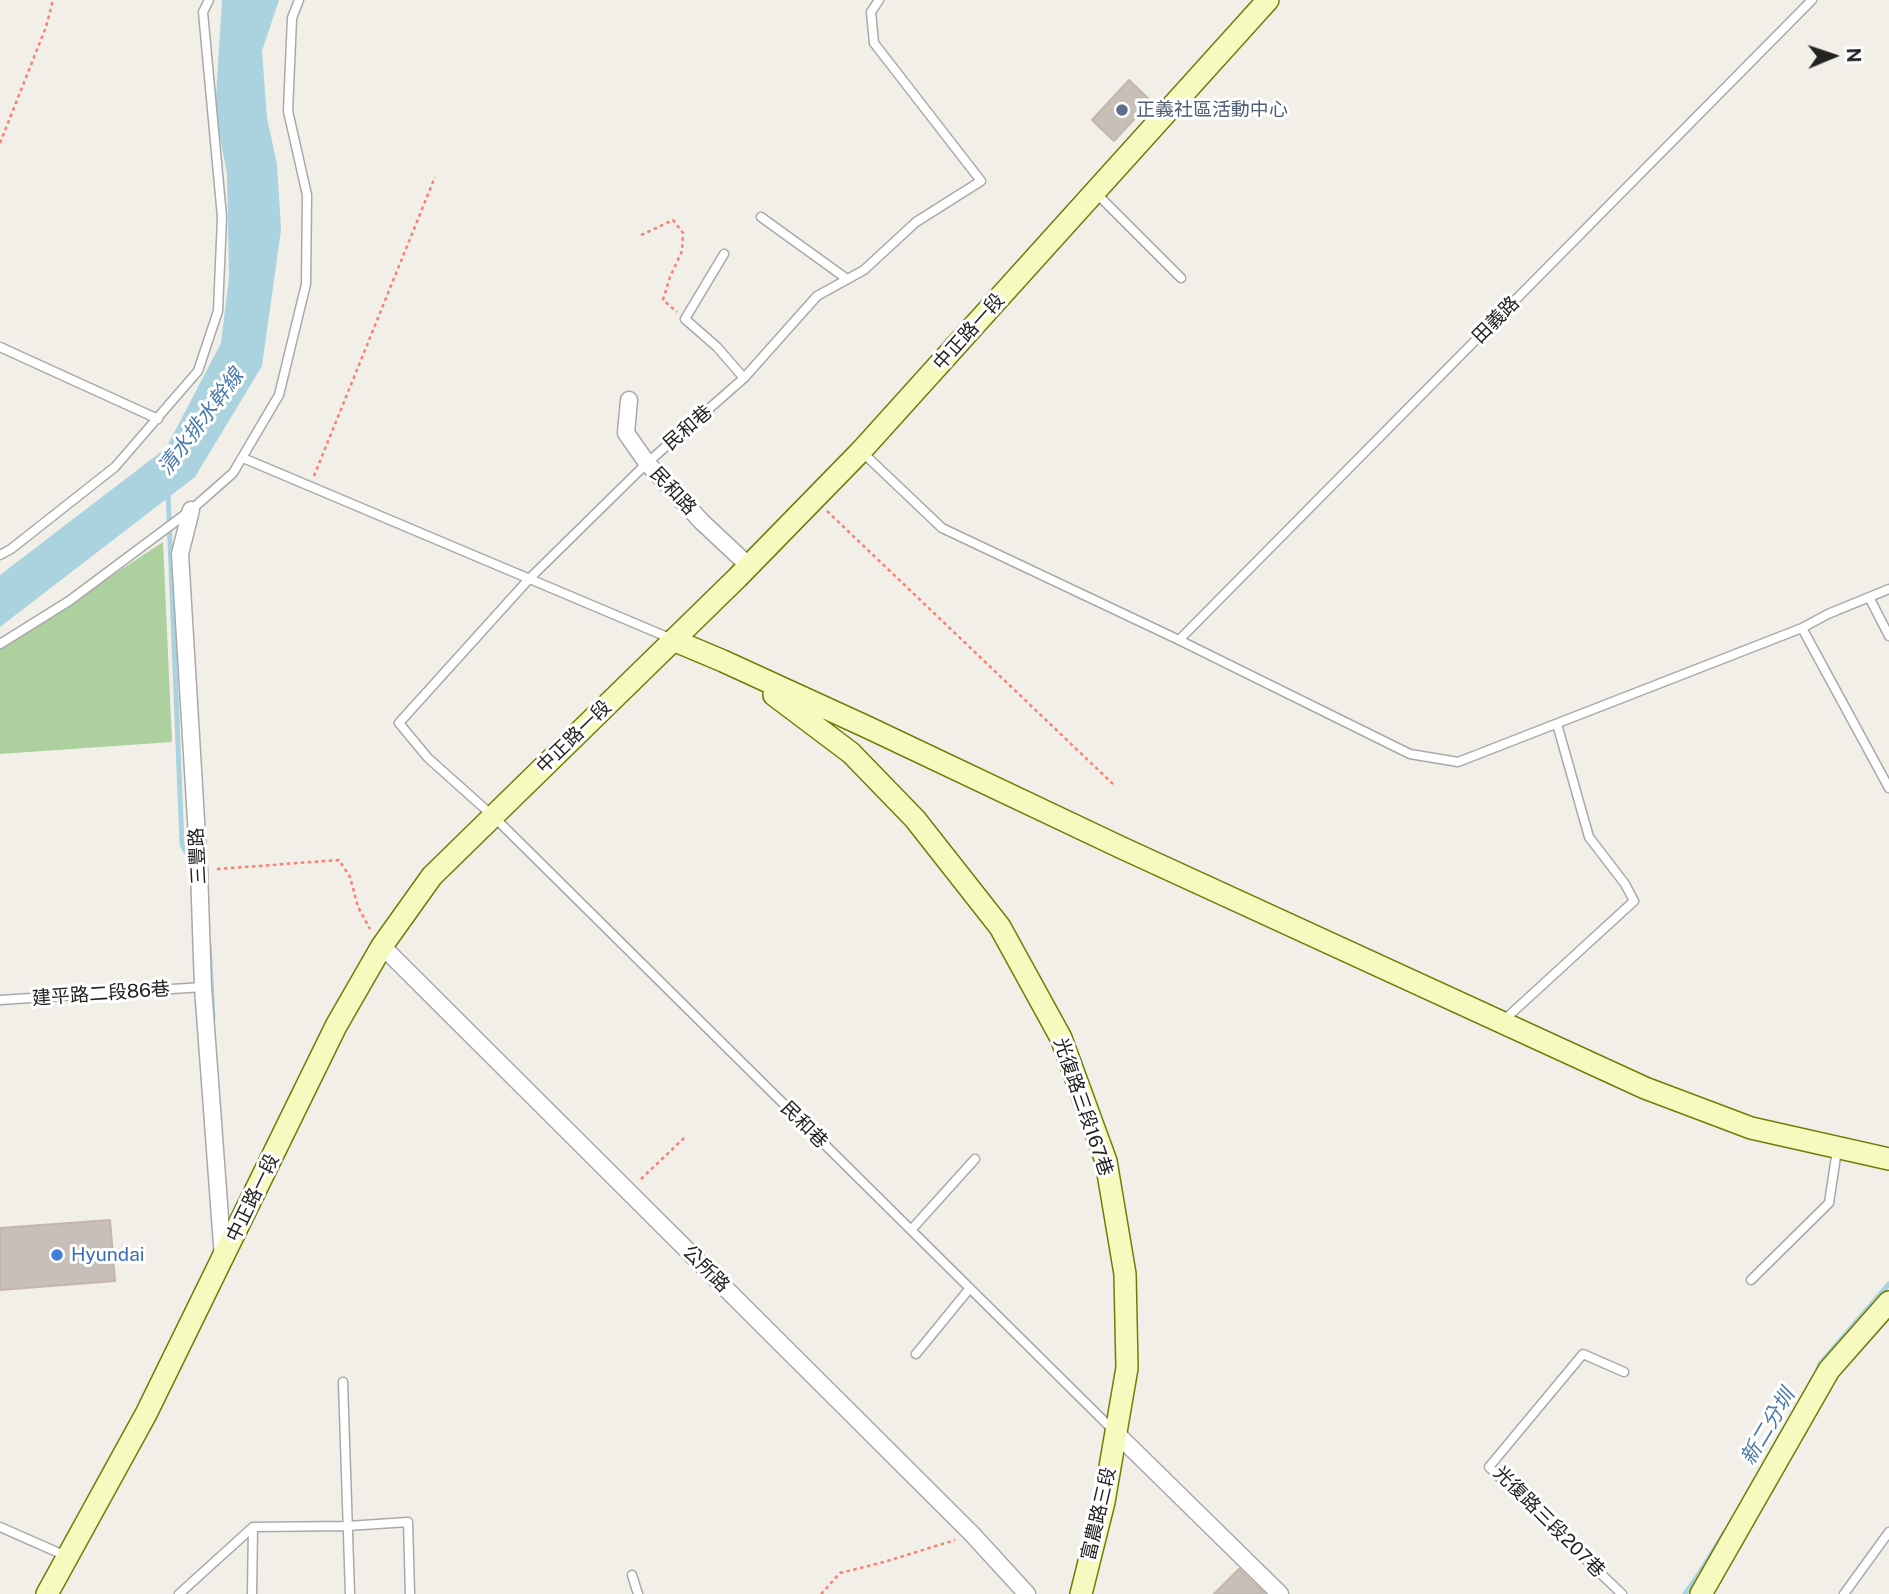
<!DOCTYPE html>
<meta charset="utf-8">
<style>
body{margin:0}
#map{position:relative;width:1889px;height:1594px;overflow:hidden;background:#f2efe9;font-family:"Public Sans",sans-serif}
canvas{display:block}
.north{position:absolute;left:1798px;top:21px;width:70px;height:70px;-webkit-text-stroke:5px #fff;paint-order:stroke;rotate:88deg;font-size:19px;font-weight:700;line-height:28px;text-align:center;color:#222}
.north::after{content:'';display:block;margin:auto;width:24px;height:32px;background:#222;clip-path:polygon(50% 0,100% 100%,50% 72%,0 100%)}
</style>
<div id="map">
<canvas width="1889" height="1594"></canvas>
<div class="north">N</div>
</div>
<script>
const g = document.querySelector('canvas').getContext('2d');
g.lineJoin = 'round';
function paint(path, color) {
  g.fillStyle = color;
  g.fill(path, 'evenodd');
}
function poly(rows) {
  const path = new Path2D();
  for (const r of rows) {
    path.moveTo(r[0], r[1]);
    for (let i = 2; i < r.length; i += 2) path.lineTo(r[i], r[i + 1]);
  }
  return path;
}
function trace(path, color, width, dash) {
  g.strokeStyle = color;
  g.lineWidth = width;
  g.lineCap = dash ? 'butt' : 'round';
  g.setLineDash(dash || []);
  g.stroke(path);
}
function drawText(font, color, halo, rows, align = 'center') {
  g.font = font + ' "Public Sans","Noto Sans TC",sans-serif';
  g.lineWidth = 6;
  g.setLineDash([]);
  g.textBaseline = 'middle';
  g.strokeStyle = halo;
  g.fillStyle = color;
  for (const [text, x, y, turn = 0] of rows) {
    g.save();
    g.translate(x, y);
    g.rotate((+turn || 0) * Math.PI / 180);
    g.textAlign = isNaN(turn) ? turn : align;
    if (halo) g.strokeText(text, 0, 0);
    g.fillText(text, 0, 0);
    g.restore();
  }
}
const forest = poly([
 [163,542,172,742,0,754,0,649]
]);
const water = poly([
 [222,0,279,0,262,51,267,118,277,164,281,230,262,366,195,477,0,627,0,575,166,448,221,343,229,277,227,173,215,113]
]);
const stream = poly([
 [168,492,182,845,193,864],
 [209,944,213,1018],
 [1817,1372,1820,1364,1889,1284],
 [1685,1594,1697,1577,1725,1532]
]);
const building = poly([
 [1129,80,1151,101,1114,141,1092,120,1129,80],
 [110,1220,115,1281,0,1290,0,1228,110,1220],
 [1239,1569,1265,1594,1214,1594,1239,1569]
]);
const path = poly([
 [0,143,46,27,53,0],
 [641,235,673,220,683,233,682,251,670,277,663,300,677,312],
 [314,476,435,177],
 [827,511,1113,784],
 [217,869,339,860,350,877,358,907,370,929],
 [641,1179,684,1138],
 [821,1594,840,1573,884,1562,955,1540]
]);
const lane = poly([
 [879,0,871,12,874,43,981,181,916,222,864,270,817,296,744,378,647,463,529,579,399,723,428,758,493,816,1114,1431],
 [1095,192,1181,278],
 [761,217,847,279],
 [724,254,685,319,717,347,744,378],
 [0,347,158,419],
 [861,451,942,528,1179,640,1410,754,1458,762,1802,628,1828,614,1889,589],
 [243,458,672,639],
 [0,555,11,549,115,467,198,371,218,311,222,217,203,12,209,0],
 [1869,597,1889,636],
 [1802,628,1889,788],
 [1179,640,1812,0],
 [0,644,69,601,191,510,233,473,279,395,306,284,307,195,288,111,292,18,299,0],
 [0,1000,203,987],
 [1503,1021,1634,901,1625,884,1589,837,1557,724],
 [911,1230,975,1159],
 [1751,1280,1829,1203,1837,1150],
 [916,1354,970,1288],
 [343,1382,350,1594],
 [0,1527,66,1556],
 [632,1575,638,1594],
 [179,1594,253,1527,347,1526,408,1522,410,1594],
 [252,1594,253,1527],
 [1622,1594,1489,1467,1583,1354,1624,1372],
 [1844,1594,1889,1532]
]);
const street = poly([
 [629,400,626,433,647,463,702,522,749,566],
 [191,510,180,554,199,870,203,987,223,1258],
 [382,946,972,1534,1027,1594],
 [1116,1433,1280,1594]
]);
const secondary = poly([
 [673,640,723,661,867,727,1120,847,1645,1088,1751,1128,1889,1159],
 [774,695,851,753,915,819,1000,927,1061,1038,1106,1161,1125,1274,1127,1368,1104,1502,1081,1594],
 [47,1594,146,1414,336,1026,382,946,432,876,737,578,861,451,1268,0],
 [1701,1594,1829,1370,1889,1302]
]);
const markers = [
 [1122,110,7,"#5c6f8a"],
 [57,1255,7,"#3f7fe0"]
];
const serviceNames = [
 ["正義社區活動中心",1136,110]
];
const streetNames = [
 ["田義路",1496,320,-45],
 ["中正路一段",969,332,-48],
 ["民和巷",688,428,-41],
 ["民和路",673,491,47],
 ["中正路一段",574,737,-44],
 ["三豐路",198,856,-93],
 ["建平路二段86巷",101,994,-4],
 ["光復路三段167巷",1083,1107,71],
 ["民和巷",804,1125,45],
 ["中正路一段",253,1198,-64],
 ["公所路",706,1269,45],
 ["富農路三段",1099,1514,-77],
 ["光復路三段207巷",1549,1522,45]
];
const shopNames = [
 ["Hyundai",71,1255]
];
const waterNames = [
 ["清水排水幹線",201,422,-53],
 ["新二分圳",1768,1427,-59]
];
paint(forest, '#add19e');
paint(water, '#aad3df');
trace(stream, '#aad3df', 5);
paint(building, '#c7bfb8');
trace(building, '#c4b6ab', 2);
trace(lane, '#a9a9a9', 11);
trace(street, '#a9a9a9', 19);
trace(secondary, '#707d05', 24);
trace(path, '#fa8072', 2.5, [3.5, 3.5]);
trace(lane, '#fff', 8);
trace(street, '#fff', 16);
trace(secondary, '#f7fabf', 21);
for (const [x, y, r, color] of markers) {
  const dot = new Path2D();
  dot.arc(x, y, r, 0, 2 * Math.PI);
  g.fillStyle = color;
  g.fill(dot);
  trace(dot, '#fff', 2.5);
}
drawText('19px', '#4e5e75', '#fff', serviceNames, 'left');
drawText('19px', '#222', '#fff', streetNames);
drawText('19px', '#366cbe', '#fff', shopNames, 'left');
drawText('italic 21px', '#4a7aab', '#fff', waterNames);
</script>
